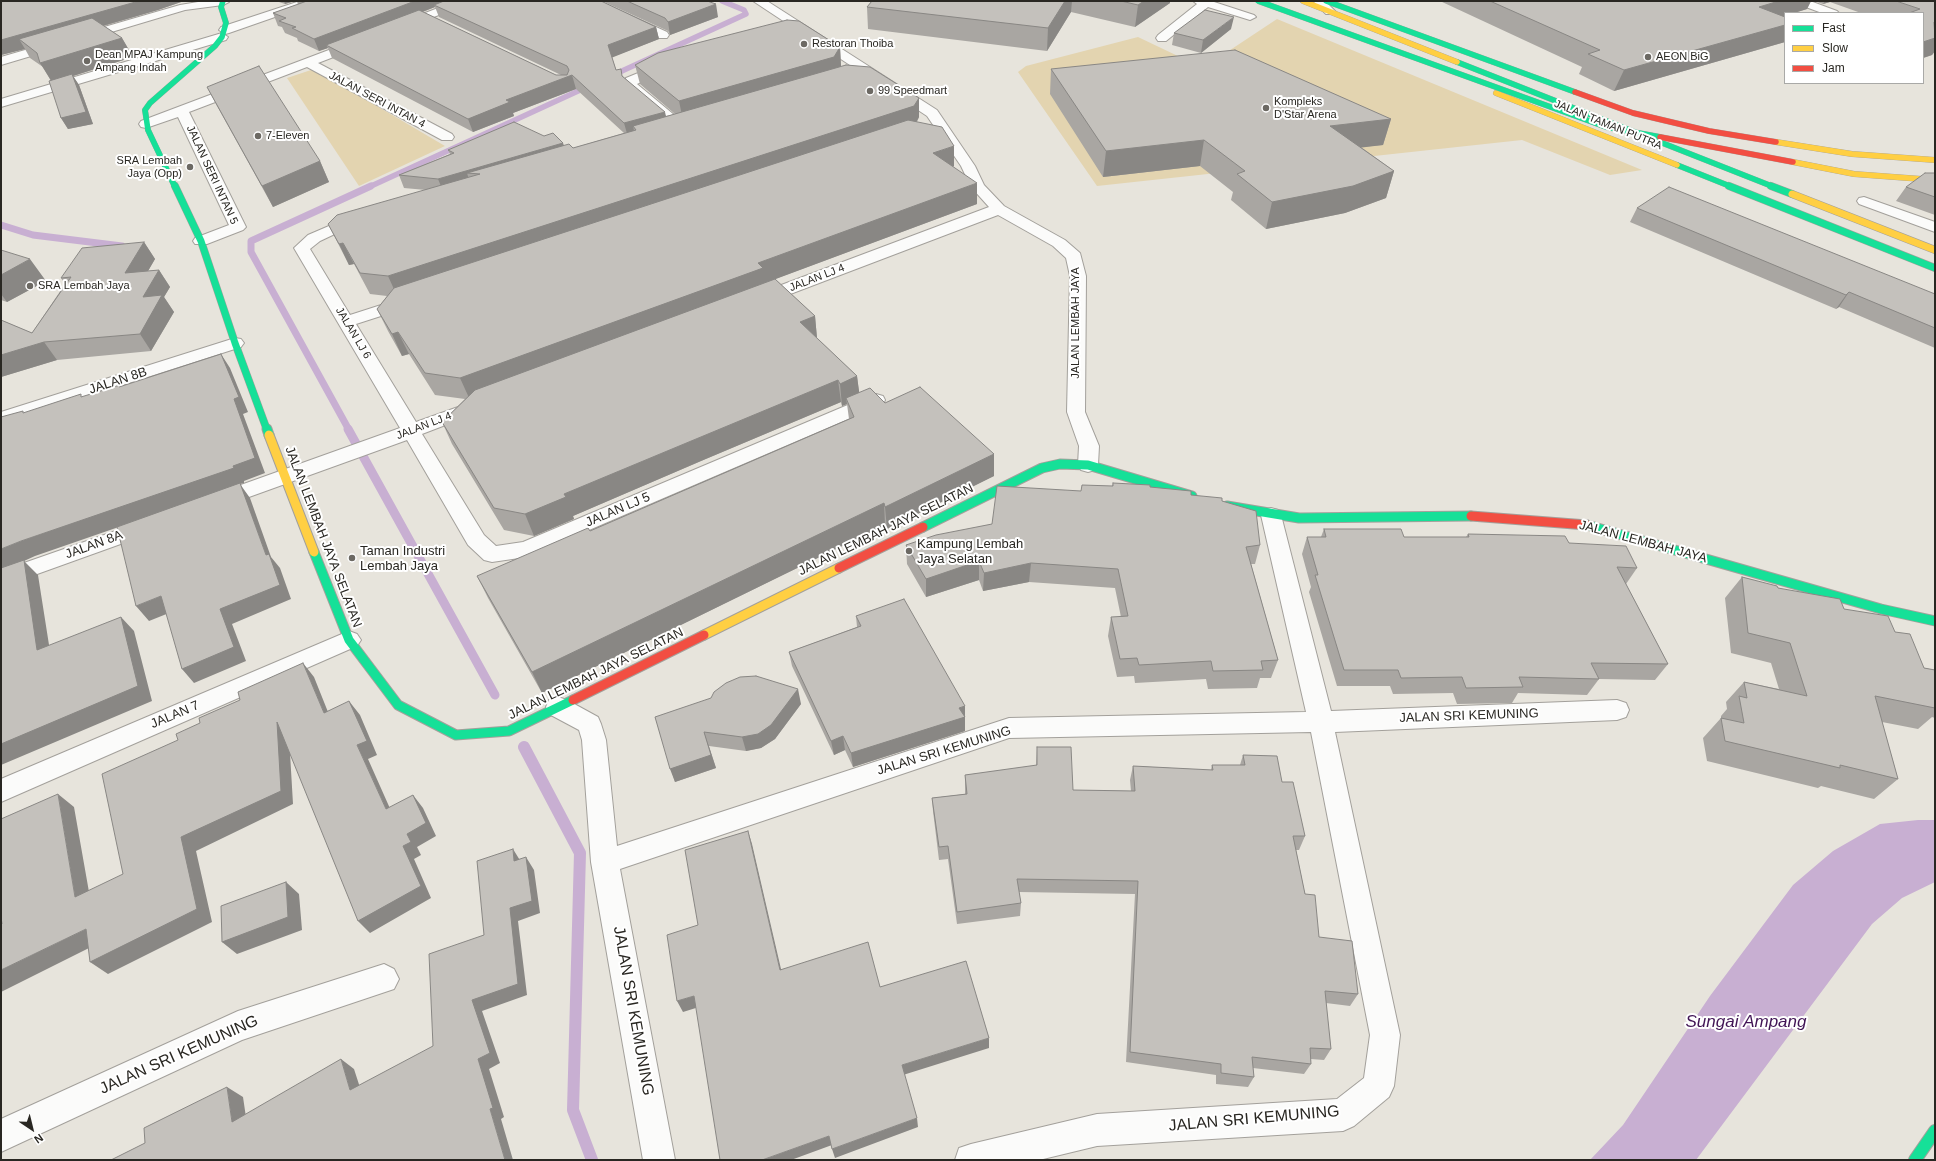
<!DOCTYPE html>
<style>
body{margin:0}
#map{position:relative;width:1936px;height:1161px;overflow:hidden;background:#e7e4dc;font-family:Arial,sans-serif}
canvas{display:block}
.frame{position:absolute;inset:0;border:2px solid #292722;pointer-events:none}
.legend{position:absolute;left:1784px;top:12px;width:140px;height:72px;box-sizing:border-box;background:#fff;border:1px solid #a9a9a7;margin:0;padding:5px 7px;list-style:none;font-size:12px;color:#292722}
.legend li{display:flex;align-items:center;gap:8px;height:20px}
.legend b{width:20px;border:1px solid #a9a9a7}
.north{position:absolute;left:12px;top:1109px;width:40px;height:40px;-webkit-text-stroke:3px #fff;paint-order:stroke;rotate:145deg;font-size:11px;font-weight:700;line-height:16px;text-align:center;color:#292722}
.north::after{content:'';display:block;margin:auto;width:14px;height:18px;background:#292722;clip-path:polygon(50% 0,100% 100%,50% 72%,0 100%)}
</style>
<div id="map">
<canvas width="1936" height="1161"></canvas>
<div class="frame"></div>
<ul class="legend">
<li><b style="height:5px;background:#16e098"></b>Fast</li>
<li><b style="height:5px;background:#ffcf43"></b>Slow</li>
<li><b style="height:5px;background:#f24e42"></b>Jam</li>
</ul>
<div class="north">N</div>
</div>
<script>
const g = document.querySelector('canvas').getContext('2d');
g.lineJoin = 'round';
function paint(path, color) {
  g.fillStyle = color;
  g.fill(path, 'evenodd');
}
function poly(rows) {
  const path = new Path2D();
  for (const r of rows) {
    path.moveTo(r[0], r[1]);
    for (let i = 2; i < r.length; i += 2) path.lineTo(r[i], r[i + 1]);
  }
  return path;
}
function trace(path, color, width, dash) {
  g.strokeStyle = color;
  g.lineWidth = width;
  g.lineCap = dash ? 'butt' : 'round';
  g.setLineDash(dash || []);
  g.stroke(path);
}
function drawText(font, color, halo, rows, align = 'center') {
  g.font = font + ' Arial,sans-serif';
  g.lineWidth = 4;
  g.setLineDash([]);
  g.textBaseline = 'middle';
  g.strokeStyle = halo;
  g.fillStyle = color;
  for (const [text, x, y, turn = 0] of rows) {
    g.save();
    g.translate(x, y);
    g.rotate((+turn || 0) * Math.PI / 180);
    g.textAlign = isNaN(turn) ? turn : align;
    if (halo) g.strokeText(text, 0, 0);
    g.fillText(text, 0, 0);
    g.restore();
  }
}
const green = poly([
 [1277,19,1642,170,1610,175,1522,140,1097,186,1018,72,1026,66,1138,37,1203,68],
 [314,69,445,146,359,186,287,78]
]);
const water = poly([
 [1918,820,1935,820,1935,882,1902,898,1872,924,1696,1160,1590,1160,1623,1125,1710,996,1793,885,1833,851,1880,824]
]);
const streamFar3 = poly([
 [611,76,746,14,744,10,722,1],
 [369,187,589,86]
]);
const streamFar2 = poly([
 [1,225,33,235,122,246],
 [349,430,251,252,251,241,371,186]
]);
const streamFar1 = poly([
 [348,429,495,695]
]);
const stream = poly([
 [524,747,580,853,573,1110,592,1160]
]);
const street = poly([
 [204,1,229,2,223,5,185,10,1,65,1,57,180,5,204,1],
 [300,1,317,1,315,3,229,33,225,34,219,30,221,27,300,1],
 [456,1,472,1,470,3,405,28,397,28,395,26,397,24,456,1],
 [583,1,598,1,667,32,669,35,667,38,659,38,585,3,583,1],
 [753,1,767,1,937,110,975,166,984,185,1004,206,1065,240,1080,253,1086,276,1085,412,1099,446,1098,465,1095,470,1088,472,1081,470,1078,465,1079,446,1067,412,1070,276,1066,258,1053,246,998,215,764,304,758,305,752,304,750,300,752,296,989,207,971,187,961,166,927,116,753,1],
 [1193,1,1211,1,1254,15,1256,17,1250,20,1208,7,1166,41,1158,41,1156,38,1158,35,1197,4,1193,1],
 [1313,1,1325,1,1336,12,1334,14,1326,14,1313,1],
 [1793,1,1810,1,1837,11,1839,13,1822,13,1795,3,1793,1],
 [222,33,228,37,226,40,1,107,1,99,222,33],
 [358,39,362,40,364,43,362,46,318,63,452,134,454,137,452,140,442,140,307,67,189,112,246,227,243,230,207,244,195,244,193,241,195,238,229,225,178,117,146,128,141,127,139,124,141,121,358,39],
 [665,62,671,66,669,69,637,84,685,124,687,127,685,130,675,130,625,85,626,78,665,62],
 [1864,197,1935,222,1935,232,1859,204,1857,201,1859,198,1864,197],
 [359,217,364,219,367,222,364,225,339,232,320,241,310,249,350,315,406,297,412,298,414,302,412,306,356,324,416,422,475,401,482,403,484,407,482,411,422,434,484,535,496,546,523,542,869,396,876,394,883,396,885,400,883,404,526,557,492,562,484,560,468,545,407,440,224,506,217,508,210,506,207,501,210,496,400,428,294,248,308,235,329,226,359,217],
 [235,338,241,339,244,343,241,347,1,424,1,412,235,338],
 [1271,508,1278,510,1281,515,1331,711,1617,700,1626,703,1629,710,1626,717,1617,720,1335,732,1400,1035,1394,1086,1389,1097,1354,1126,1343,1131,1097,1146,1039,1160,955,1160,959,1148,971,1144,1097,1114,1337,1099,1364,1078,1370,1035,1311,732,1009,738,620,869,675,1160,643,1160,591,862,582,740,579,730,549,714,546,707,549,700,558,697,567,700,598,717,601,724,606,740,617,846,1009,718,1306,712,1261,515,1264,510,1271,508],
 [147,520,154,522,158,527,154,532,1,587,1,571,147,520],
 [349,631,357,634,361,640,357,646,1,802,1,779,349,631],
 [384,964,394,969,399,979,394,989,242,1040,1,1152,1,1119,238,1011,384,964]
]);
const fastFar3 = poly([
 [1326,1,1575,92],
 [1457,62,1774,187],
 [1677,165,1732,187],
 [175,187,148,130,145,110,150,103,215,46,222,37,226,23,221,7,223,1]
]);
const fastFar2 = poly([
 [175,186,201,241,235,343,267,430],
 [1729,186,1935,268],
 [1771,186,1792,194]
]);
const fastFar1 = poly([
 [267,429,269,435],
 [1227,506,1299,518,1471,516],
 [1587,525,1881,609,1935,621],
 [923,527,1042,468,1060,464,1088,465,1192,496],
 [314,552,349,640,398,705,456,735,509,731,573,700]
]);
const fast = poly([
 [1915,1160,1935,1131]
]);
const slowFar2 = poly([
 [1303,1,1457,62],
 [1496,93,1677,165],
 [1776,142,1852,154,1935,160]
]);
const slowFar1 = poly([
 [1792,194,1935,250]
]);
const slow = poly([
 [269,435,314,552],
 [704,635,839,568]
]);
const jamFar1 = poly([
 [1575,92,1633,113,1709,131,1776,142]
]);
const jam = poly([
 [1471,516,1587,525],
 [839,568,923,527],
 [573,700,704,635]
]);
const fastBridge = poly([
 [1258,1,1606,127,1660,137]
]);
const slowBridge = poly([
 [1793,162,1854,174,1935,180]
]);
const jamBridge = poly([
 [1660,137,1793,162]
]);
const wall = poly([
 [1,1,184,1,158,10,104,26,122,38,133,57,73,76,79,85,93,124,68,129,61,118,51,81,43,67,30,58,25,49,1,55],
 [276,1,295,1,285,4],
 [297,1,601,1,656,27,659,39,612,57,616,70,666,116,675,114,640,84,635,65,840,47,841,67,919,117,917,122,954,166,953,167,977,204,775,279,815,316,817,338,857,376,859,393,885,403,994,454,994,476,887,529,885,525,542,693,488,598,477,576,590,531,849,419,847,404,842,406,841,402,701,461,573,516,574,519,534,536,504,530,452,444,442,422,465,399,435,395,409,354,402,356,388,331,377,309,387,296,370,294,354,264,349,265,328,224,426,190,404,188,399,175,450,154,448,150,544,136,563,143,564,146,573,148,624,133,576,89,513,113,514,116,473,132,332,58,328,48,319,51,298,41,297,38,285,33,282,27,278,26,273,13,298,5],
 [435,7,439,17,561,75,556,75,423,12],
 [602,1,707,1,718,17,670,35,668,31],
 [872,1,1170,1,1170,3,1135,27,1071,12,1047,51,868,29,867,7],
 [1440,1,1811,1,1807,9,1794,13,1785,13,1783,16,1785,17,1785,42,1614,91,1579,74,1582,67],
 [1814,1,1935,1,1935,51,1932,55,1923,58,1923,13,1861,13,1830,2,1823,4],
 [1231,29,1201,53,1172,45,1174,33],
 [1051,69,1391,119,1383,145,1361,147,1394,171,1386,198,1345,213,1266,229,1231,200,1233,192,1200,166,1103,177,1050,94],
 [207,87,320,161,329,182,273,207,217,106],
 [1935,173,1935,215,1896,201,1906,187],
 [1637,208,1935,294,1935,348,1839,307,1836,309,1630,222],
 [144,242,155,259,148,271,159,270,170,287,164,297,174,312,151,351,57,360,1,377,1,320,32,333,65,284,61,278],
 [1,250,46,281,7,302,1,300],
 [1113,483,1150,487,1222,501,1260,545,1255,564,1251,564,1278,660,1271,678,1260,678,1257,688,1208,689,1206,679,1135,683,1134,676,1117,677,1108,636,1111,617,1121,617,1115,588,1029,582,983,591,979,580,926,597,907,564,906,545,992,524,1081,491,1112,486],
 [1324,529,1404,537,1466,537,1468,534,1569,543,1637,568,1626,584,1668,664,1655,680,1599,679,1587,695,1518,693,1512,703,1457,704,1453,693,1393,694,1390,686,1337,686,1309,592,1311,587,1302,554,1307,537,1321,537],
 [1742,577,1778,588,1844,609,1895,632,1924,668,1935,670,1935,718,1932,717,1918,729,1882,722,1898,779,1874,799,1821,786,1818,788,1707,761,1703,738,1721,718,1721,716,1727,709,1726,702,1744,682,1779,689,1771,663,1731,653,1725,598],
 [856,616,965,706,965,731,853,767,845,750,834,755,792,666,789,652,857,627],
 [801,704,775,739,761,748,746,751,709,746,716,768,675,782,655,717],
 [1037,747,1073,790,1131,791,1130,780,1133,766,1211,770,1212,765,1240,765,1243,755,1282,782,1305,836,1299,850,1296,850,1305,894,1319,937,1358,994,1350,1006,1326,1003,1331,1049,1324,1060,1311,1059,1311,1064,1304,1074,1253,1068,1254,1077,1248,1087,1216,1084,1216,1075,1126,1062,1135,894,1019,892,1021,903,1020,916,957,924,948,859,939,860,933,811,932,798,965,794,965,775,1036,766]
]);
const shadedWall = poly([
 [139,1,184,1,158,10,29,47,19,39,25,49,1,55,1,40],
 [284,1,295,1,285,4],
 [415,1,452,1,434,5,435,7,330,47,326,45,328,48,319,51,314,39],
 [1065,1,1072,1,1071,12,1047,51,1048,28],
 [1144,1,1170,1,1170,3,1135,27,1138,5],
 [1779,1,1811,1,1807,9,1794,13,1785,13,1785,16,1749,27,1759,7],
 [1825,1,1830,1,1830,2,1823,4],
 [716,4,718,17,670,35,668,22],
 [1234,17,1231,29,1201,53,1203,40],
 [1785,25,1785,42,1614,91,1624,70],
 [656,27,659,39,611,58,608,45],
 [122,38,133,57,73,76,79,85,93,124,68,129,61,118,52,82,40,63],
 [1935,38,1935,51,1932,55,1923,58,1923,42],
 [840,47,841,66,835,76,683,120,679,101],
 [572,75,576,89,513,113,514,116,473,132,468,119,506,100],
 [919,98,919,117,914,126,398,298,388,276],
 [665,112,668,125,636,130,633,126,635,135,628,137,624,123],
 [1391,119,1383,145,1324,152,1330,126],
 [1204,140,1200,166,1103,177,1106,151],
 [563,143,566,155,480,174,467,173,470,183,443,191,438,179],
 [954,146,954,166,933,174,933,153],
 [320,161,329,182,273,207,262,186],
 [1394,171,1386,198,1345,213,1266,229,1272,202],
 [977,183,977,204,765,283,470,400,460,378,758,263],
 [144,242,155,259,137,290,125,273],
 [343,243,354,264,349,265,339,244],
 [30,259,46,281,7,302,1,294,1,275],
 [159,270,170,287,164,297,174,312,151,351,140,334,143,297],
 [1849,292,1839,307,1836,309,1846,295],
 [815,316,817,338,800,322],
 [398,332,409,354,402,356,392,334],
 [44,342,57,360,1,377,1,355],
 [221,354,230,368,248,412,243,414,265,473,244,481,244,483,240,484,250,498,271,557,280,568,291,599,232,624,246,661,194,683,182,669,220,609,266,555,240,485,35,556,24,561,38,575,52,664,37,650,1,570,1,549,21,541,233,466,234,399],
 [857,376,860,398,846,398,847,404,842,406,840,384],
 [838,380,841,402,701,461,573,516,574,519,534,536,525,514,564,494,696,439],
 [994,454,994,476,887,529,885,507],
 [884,503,885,525,542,693,532,672],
 [979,561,979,580,926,597,926,579],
 [1031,563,1029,582,983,591,984,573],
 [161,596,174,611,149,621,136,606],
 [121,617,134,631,152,701,1,765,1,744],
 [303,663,314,677,334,727,324,713],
 [798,689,801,704,775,739,761,748,746,751,742,737],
 [349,701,360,715,377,755,368,759,396,822,386,809,357,745],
 [965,706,965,731,853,767,851,753],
 [277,722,289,736,293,804,196,851,212,922,108,974,90,962,181,837],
 [704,732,716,768,675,782,670,769],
 [843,736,845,750,834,755,831,741],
 [58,794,74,807,92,909,75,897],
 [413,795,423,808,436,836,417,847,421,855,414,859,431,898,370,933,358,921,403,846,407,834],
 [748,831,752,844,784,982,780,970],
 [513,849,521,862,514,861],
 [526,857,534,870,540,913,518,921,527,995,482,1011,500,1063,489,1069,504,1117,501,1119,513,1160,505,1160,490,1109,478,1059,472,1000,510,908],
 [286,882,299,894,302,930,237,954,222,942],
 [86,929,103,941,1,992,1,970],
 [694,996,699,1007,683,1012,677,1001],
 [989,1038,989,1048,903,1075,902,1065],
 [341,1059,354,1069,364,1100,350,1090],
 [227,1087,243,1097,248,1131,232,1122],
 [917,1118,918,1127,835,1158,832,1149],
 [829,1136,832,1145,791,1160,762,1160]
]);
const building = poly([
 [1,1,139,1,1,40,1,1],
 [305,1,415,1,314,39,292,28,296,27,279,21,286,18,273,13,307,1,305,1],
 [444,1,601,1,656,27,608,45,616,70,621,69,622,76,665,112,624,123,572,75,506,100,510,102,468,119,326,45,419,10,556,75,567,75,569,70,567,66,434,5,444,1],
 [627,1,707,1,716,4,668,22,665,18,627,1],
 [872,1,1065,1,1048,28,867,7,872,1],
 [1121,1,1144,1,1138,5,1121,1],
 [1490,1,1779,1,1759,7,1785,17,1785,25,1624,70,1588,54,1600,50,1490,1],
 [1896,1,1935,1,1935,21,1934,22,1935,38,1923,42,1923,13,1909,13,1920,9,1896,1],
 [1205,10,1234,17,1203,40,1174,33,1205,10],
 [92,18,122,38,40,63,37,53,19,39,92,18],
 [787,20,799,21,840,47,834,57,679,101,635,65,658,53,787,20],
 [1235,50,1391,119,1330,126,1394,171,1353,186,1272,202,1237,174,1245,171,1204,140,1106,151,1051,69,1235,50],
 [846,65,870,67,919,98,914,106,388,276,360,273,343,243,339,244,328,224,337,215,480,174,467,173,569,144,573,148,636,130,633,126,846,65],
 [259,66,320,161,262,186,207,87,259,66],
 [72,74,86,112,61,118,49,81,72,74],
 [908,120,942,127,954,146,933,153,977,183,758,263,763,268,460,378,425,373,398,332,392,334,377,309,394,288,908,120],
 [514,122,544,136,553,133,563,143,438,179,399,175,454,153,448,150,514,122],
 [1925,173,1935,173,1935,197,1906,187,1925,173],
 [1669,187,1935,294,1935,328,1849,292,1846,295,1637,208,1669,187],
 [144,242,125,273,159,270,143,297,162,295,140,334,44,342,1,355,1,320,32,333,71,277,61,278,82,248,144,242],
 [1,250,30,259,1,275,1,250],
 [775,279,815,316,800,322,857,376,840,384,838,380,696,439,564,494,566,497,525,514,494,508,442,422,475,390,775,279],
 [221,354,239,397,234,399,255,458,233,466,234,468,21,541,1,549,1,417,23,411,23,413,81,394,81,397,120,385,119,387,221,354],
 [920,387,994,454,885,507,884,503,532,672,477,576,588,528,590,531,854,417,846,398,870,388,885,403,920,387],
 [240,483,266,555,269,554,280,585,220,609,234,647,182,669,161,596,136,606,117,527,240,483],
 [1113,483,1150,485,1150,487,1191,491,1191,495,1222,498,1222,501,1256,511,1260,545,1246,547,1278,660,1261,661,1263,670,1213,671,1211,661,1139,665,1137,658,1120,659,1111,617,1128,616,1118,569,1031,563,984,573,979,561,926,579,906,545,936,535,992,524,997,486,1081,491,1082,485,1113,486,1113,483],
 [1324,529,1401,529,1404,537,1469,537,1468,534,1565,536,1569,543,1626,546,1637,568,1617,567,1668,664,1591,663,1599,679,1519,677,1523,687,1466,688,1462,677,1401,678,1398,670,1344,670,1315,575,1318,575,1307,537,1326,537,1324,529],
 [24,560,37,650,121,617,138,686,1,744,1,568,24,560],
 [1742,577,1777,586,1778,588,1840,599,1844,609,1888,616,1895,632,1910,634,1924,668,1935,670,1935,708,1875,696,1898,779,1840,765,1840,768,1725,741,1721,718,1744,723,1739,696,1747,698,1744,682,1807,696,1790,643,1748,633,1742,577],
 [904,599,965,706,959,708,965,717,851,753,843,736,831,741,789,652,861,626,856,616,904,599],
 [303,663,324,713,349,701,367,741,357,745,386,809,413,795,426,823,407,834,411,842,403,846,421,886,358,921,277,722,281,791,181,837,197,909,90,962,86,929,1,970,1,924,2,924,1,917,1,819,58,794,75,897,123,874,102,774,178,740,176,734,200,723,199,718,240,700,238,692,303,663],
 [756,676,798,689,771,725,758,734,742,737,704,732,711,755,670,769,655,717,711,698,714,692,726,683,740,677,756,676],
 [1037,747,1071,747,1073,790,1135,791,1133,766,1213,770,1212,765,1245,765,1243,755,1277,756,1282,782,1293,782,1305,836,1293,836,1305,894,1315,895,1319,937,1352,941,1358,994,1325,991,1331,1049,1310,1048,1311,1064,1252,1057,1254,1077,1221,1073,1221,1064,1130,1052,1138,881,1017,879,1021,903,957,912,948,846,939,847,932,798,967,794,965,775,1037,765,1037,747],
 [748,831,780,970,868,942,880,987,966,961,989,1038,902,1065,917,1118,832,1149,829,1136,762,1160,720,1160,694,996,677,1001,667,935,698,925,685,850,748,831],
 [513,849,514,861,526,857,532,901,510,908,518,984,472,1000,490,1053,478,1059,493,1108,490,1109,505,1160,111,1160,145,1143,144,1128,227,1087,232,1122,341,1059,350,1090,433,1046,429,954,484,935,477,861,513,849],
 [286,882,288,917,222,942,221,906,286,882]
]);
const markers = [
 [804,44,4,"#6c6963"],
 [1648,57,4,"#6c6963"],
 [87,61,4,"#6c6963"],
 [870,91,4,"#6c6963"],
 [1266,108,4,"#6c6963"],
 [258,136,4,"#6c6963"],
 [190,167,4,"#6c6963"],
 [30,286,4,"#6c6963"],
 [909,551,4,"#6c6963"],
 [352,558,4,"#6c6963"]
];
const farPoinames = [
 ["Restoran Thoiba",812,44],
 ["Dean MPAJ Kampung",95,55],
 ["Ampang Indah",95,68],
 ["AEON BiG",1656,57],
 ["99 Speedmart",878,91],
 ["Kompleks",1274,102],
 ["D'Star Arena",1274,115],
 ["7-Eleven",266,136],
 ["SRA Lembah",182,161,"right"],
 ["Jaya (Opp)",182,174,"right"],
 ["SRA Lembah Jaya",38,286]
];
const farStreetnames = [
 ["JALAN SERI INTAN 4",377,100,28],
 ["JALAN TAMAN PUTRA",1608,125,22],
 ["JALAN SERI INTAN 5",212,175,65],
 ["JALAN LJ 4",817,278,-21],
 ["JALAN LEMBAH JAYA",1076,323,-90],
 ["JALAN LJ 6",353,333,59],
 ["JALAN LJ 4",424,426,-21]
];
const streetNames = [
 ["JALAN 8B",118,381,-18],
 ["JALAN LJ 5",618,510,-23],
 ["JALAN LEMBAH JAYA SELATAN",886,530,-26],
 ["JALAN LEMBAH JAYA SELATAN",323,537,69],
 ["JALAN LEMBAH JAYA",1643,542,15],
 ["JALAN 8A",94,545,-20],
 ["JALAN LEMBAH JAYA SELATAN",596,674,-26],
 ["JALAN 7",175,715,-23],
 ["JALAN SRI KEMUNING",1469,716,-2],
 ["JALAN SRI KEMUNING",944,751,-17]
];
const poiNames = [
 ["Kampung Lembah",917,544],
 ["Jaya Selatan",917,559],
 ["Taman Industri",360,551],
 ["Lembah Jaya",360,566]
];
const nearStreetnames = [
 ["JALAN SRI KEMUNING",633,1011,80],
 ["JALAN SRI KEMUNING",179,1055,-24],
 ["JALAN SRI KEMUNING",1254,1119,-5]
];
const nearWaternames = [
 ["Sungai Ampang",1746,1022]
];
paint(green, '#e3d4b0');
paint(water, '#c8afd2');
trace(streamFar3, '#c8afd2', 5.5);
trace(streamFar2, '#c8afd2', 7);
trace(streamFar1, '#c8afd2', 9);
trace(stream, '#c8afd2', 12);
trace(street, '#a3a09b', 2);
trace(fastFar3, '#a3a09b', 6);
trace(fastFar2, '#a3a09b', 8);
trace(fastFar1, '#a3a09b', 11);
trace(fast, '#a3a09b', 14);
trace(slowFar2, '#a3a09b', 6);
trace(slowFar1, '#a3a09b', 8);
trace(slow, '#a3a09b', 11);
trace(jamFar1, '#a3a09b', 6);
trace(jam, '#a3a09b', 11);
paint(street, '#fbfbfa');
trace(fastFar3, '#16e098', 5.5);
trace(fastFar2, '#16e098', 7);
trace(fastFar1, '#16e098', 9);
trace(fast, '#16e098', 12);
trace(slowFar2, '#ffcf43', 5.5);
trace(slowFar1, '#ffcf43', 7);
trace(slow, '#ffcf43', 9);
trace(jamFar1, '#f24e42', 5.5);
trace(jam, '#f24e42', 9);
trace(fastBridge, '#a3a09b', 6, []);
trace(slowBridge, '#a3a09b', 6, []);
trace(jamBridge, '#a3a09b', 6, []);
trace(fastBridge, '#16e098', 5.5);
trace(slowBridge, '#ffcf43', 5.5);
trace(jamBridge, '#f24e42', 5.5);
paint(wall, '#a9a6a2');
paint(shadedWall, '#898784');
paint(building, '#c4c1bc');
trace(building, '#898784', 1);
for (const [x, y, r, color] of markers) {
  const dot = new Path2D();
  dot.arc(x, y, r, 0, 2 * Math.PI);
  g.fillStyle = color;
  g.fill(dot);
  trace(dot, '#fff', 1.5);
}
drawText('11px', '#292722', '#fff', farPoinames, 'left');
drawText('11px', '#292722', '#fff', farStreetnames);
drawText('13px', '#292722', '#fff', streetNames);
drawText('13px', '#292722', '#fff', poiNames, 'left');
drawText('16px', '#292722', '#fff', nearStreetnames);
drawText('italic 17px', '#411455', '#fff', nearWaternames);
</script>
